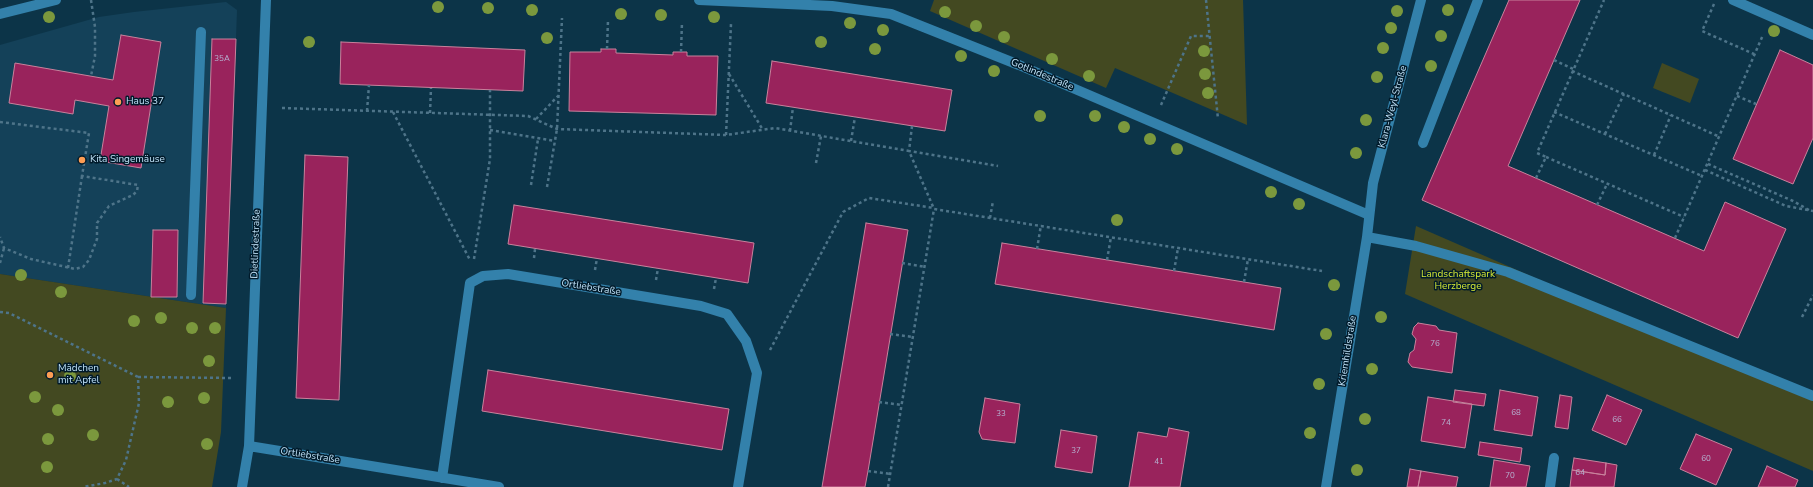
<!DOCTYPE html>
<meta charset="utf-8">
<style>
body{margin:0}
canvas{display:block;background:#0c3448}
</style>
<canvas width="1813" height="487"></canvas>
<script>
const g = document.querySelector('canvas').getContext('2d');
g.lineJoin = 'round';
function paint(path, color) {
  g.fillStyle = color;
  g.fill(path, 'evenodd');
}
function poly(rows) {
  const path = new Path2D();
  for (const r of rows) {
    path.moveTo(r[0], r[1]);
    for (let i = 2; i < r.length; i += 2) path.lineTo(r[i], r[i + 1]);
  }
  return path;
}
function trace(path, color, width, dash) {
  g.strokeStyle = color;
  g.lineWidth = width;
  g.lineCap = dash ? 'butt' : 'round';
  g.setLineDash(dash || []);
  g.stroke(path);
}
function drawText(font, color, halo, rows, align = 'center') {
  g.font = font + ' "Nunito Sans",sans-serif';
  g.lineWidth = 3;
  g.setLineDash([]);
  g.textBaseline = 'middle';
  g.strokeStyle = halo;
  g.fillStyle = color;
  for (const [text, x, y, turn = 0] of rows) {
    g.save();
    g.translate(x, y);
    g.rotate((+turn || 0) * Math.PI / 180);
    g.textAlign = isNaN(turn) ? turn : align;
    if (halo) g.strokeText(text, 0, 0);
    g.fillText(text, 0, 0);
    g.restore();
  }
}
const built = poly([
 [226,2,237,10,226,308,0,274,0,45,99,17,134,12]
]);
const green = poly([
 [934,0,1243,0,1247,125,1115,68,1106,88,930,11],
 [1662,63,1699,79,1690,103,1653,88],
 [1416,226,1813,399,1813,471,1405,294],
 [0,274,226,308,221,432,212,487,0,487]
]);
const building = poly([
 [1509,0,1580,0,1508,166,1704,251,1725,202,1786,229,1738,338,1422,200,1509,0],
 [121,35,161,42,141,168,100,161,109,106,75,100,73,114,9,103,15,63,113,80,121,35],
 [212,39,236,39,226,304,203,303,212,39],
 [341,42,525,50,523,91,340,84,341,42],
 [601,49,616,49,616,53,673,55,673,52,687,52,687,56,718,56,716,115,569,111,570,52,601,52,601,49],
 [1780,50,1813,65,1813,138,1793,184,1733,159,1780,50],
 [772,61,952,90,945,131,766,103,772,61],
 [305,155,348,157,339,400,296,398,305,155],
 [514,205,754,243,748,283,508,244,514,205],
 [866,223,908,230,868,471,865,487,822,487,866,223],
 [153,230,178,230,177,297,151,297,153,230],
 [1002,243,1281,288,1274,330,995,284,1002,243],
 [1418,323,1436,326,1439,330,1457,333,1452,373,1412,367,1408,362,1410,353,1414,350,1416,339,1412,334,1414,327,1418,323],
 [488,370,729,409,722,450,482,411,488,370],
 [1455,390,1486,394,1484,406,1453,402,1455,390],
 [1500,390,1538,397,1532,436,1494,430,1500,390],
 [1560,395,1572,397,1568,429,1555,427,1560,395],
 [1607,395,1642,410,1626,445,1592,430,1607,395],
 [1428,397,1472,404,1465,448,1421,441,1428,397],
 [985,398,1020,404,1015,443,982,439,979,432,985,398],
 [1169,428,1189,432,1180,487,1129,487,1138,432,1167,437,1169,428],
 [1061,430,1097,436,1092,473,1055,467,1061,430],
 [1696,434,1732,449,1716,485,1680,469,1696,434],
 [1480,442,1522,448,1520,462,1478,455,1480,442],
 [1574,458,1606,463,1605,475,1572,470,1574,458],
 [1494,460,1530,466,1526,487,1490,487,1494,460],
 [1606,463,1617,465,1614,487,1570,487,1572,470,1605,475,1606,463],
 [1767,466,1798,480,1795,487,1758,487,1767,466],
 [1410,469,1421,471,1418,487,1407,487,1410,469],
 [1421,471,1458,477,1456,487,1418,487,1421,471]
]);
const path = poly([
 [91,0,95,27,95,56,91,76],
 [1206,0,1218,119],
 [1714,4,1702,31,1754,54],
 [607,49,608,20],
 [681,52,682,22],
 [1554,60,1573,69],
 [1572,71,1720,137],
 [729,74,763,130],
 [1737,96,1756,104],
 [1161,105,1191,36,1210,36],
 [282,108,528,116,557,129,726,135,775,128,909,151,934,209],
 [367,111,369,85],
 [393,112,470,260],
 [1554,112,1702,176],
 [430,113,431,88],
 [536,119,558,96],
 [0,122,89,133,82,176,138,185,137,191,133,195,109,206,97,223,97,239,89,260,83,267,75,269,31,259,4,248,0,237],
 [912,126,909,151,998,166],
 [490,130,555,141],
 [790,131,793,107],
 [1605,134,1624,94],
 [726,135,731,24],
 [851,141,855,117],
 [1654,155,1671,115],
 [1546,157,1684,217],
 [816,163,821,136],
 [1708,164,1793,201,1809,210],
 [1705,170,1786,206,1813,211],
 [1536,178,1546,157,1537,153,1604,0],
 [531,185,538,139],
 [547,187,557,129,562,18],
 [1597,205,1607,184],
 [990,218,993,201],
 [1675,238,1763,35],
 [1037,249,1041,225],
 [534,258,535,249],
 [474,259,490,159,490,90],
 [1107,260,1111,237],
 [0,263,4,248],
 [902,263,925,267],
 [68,268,82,176],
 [595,270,597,258],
 [1174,271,1178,248],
 [656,280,658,268],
 [1244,282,1248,259],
 [714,289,716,278],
 [0,312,9,313,138,377,139,403,126,460,117,479,105,483,83,487],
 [1802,317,1813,295],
 [890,334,913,337],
 [770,350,843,212,869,198,934,208],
 [138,377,232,378],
 [879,402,902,405],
 [868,471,891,474],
 [117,479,129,487],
 [888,487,934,209,1322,271]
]);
const minor = poly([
 [699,0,832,6,891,14,1019,65,1369,215],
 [1733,0,1813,35],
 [0,14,56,0],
 [1423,143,1478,0],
 [1367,237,1416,246,1508,272,1813,396],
 [191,295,201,32],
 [249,446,499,487],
 [442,478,470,283,483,276,508,274,701,306,727,314,746,341,757,373,738,487],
 [242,487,249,446,266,0],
 [1326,487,1367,237,1373,183,1421,0],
 [1550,487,1554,458]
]);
const trees = [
 [438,7],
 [488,8],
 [532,10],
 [1448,10],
 [1397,11],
 [945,12],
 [621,14],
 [661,15],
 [49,17],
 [714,17],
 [850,23],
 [976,26],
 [1391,28],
 [883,30],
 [1774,31],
 [1441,36],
 [1004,37],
 [547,38],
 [309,42],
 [821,42],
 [1383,48],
 [875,49],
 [1204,51],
 [961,56],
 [1052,59],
 [1431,66],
 [994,71],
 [1205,74],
 [1089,76],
 [1377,77],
 [1208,93],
 [1040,116],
 [1095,116],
 [1366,120],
 [1124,127],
 [1150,139],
 [1177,149],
 [1356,153],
 [1271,192],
 [1299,204],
 [1117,220],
 [21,275],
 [1334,285],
 [61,292],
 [1381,317],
 [161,318],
 [134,321],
 [192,328],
 [215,328],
 [1326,334],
 [209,361],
 [1372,369],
 [70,376],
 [1319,384],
 [35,397],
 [204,398],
 [168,402],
 [58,410],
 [1365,419],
 [1310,433],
 [93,435],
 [48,439],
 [207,444],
 [47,467],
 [1357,470]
];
const markers = [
 [118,102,4,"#fc9d54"],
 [82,160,4,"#fc9d54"],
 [50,375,4,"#fc9d54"]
];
const numberNames = [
 ["35A",222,59],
 ["76",1435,344],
 ["68",1516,413],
 ["33",1001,414],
 ["66",1617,420],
 ["74",1446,423],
 ["37",1076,451],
 ["60",1706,459],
 ["41",1159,462],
 ["64",1580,473],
 ["70",1510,476]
];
const streetNames = [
 ["Gotlindestraße",1042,75,23],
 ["Klara-Weyl-Straße",1393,107,-75],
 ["Dietlindestraße",256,244,-88],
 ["Ortliebstraße",591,288,9],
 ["Kriemhildstraße",1348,351,-81],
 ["Ortliebstraße",310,456,9]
];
const poiNames = [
 ["Haus 37",126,102],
 ["Kita Singemäuse",90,160],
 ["Mädchen",58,369],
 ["mit Apfel",58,381]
];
const parkNames = [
 ["Landschaftspark",1458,275],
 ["Herzberge",1458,287]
];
paint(built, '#144159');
paint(green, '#434921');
paint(building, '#99235c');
trace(building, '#c9819c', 1);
trace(path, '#4e7489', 2.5, [3, 3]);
trace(minor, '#3381ab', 10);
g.fillStyle = '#7b983d';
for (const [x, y] of trees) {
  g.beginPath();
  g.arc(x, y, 6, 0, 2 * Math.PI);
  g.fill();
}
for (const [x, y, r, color] of markers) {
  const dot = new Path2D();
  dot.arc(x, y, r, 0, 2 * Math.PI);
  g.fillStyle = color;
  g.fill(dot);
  trace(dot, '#001a2a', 1.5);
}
drawText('8px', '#b5b1d0', null, numberNames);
drawText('10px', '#bee0f6', '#001a2a', streetNames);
drawText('10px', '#bee0f6', '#001a2a', poiNames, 'left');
drawText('10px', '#d6ea34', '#001a2a', parkNames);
</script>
